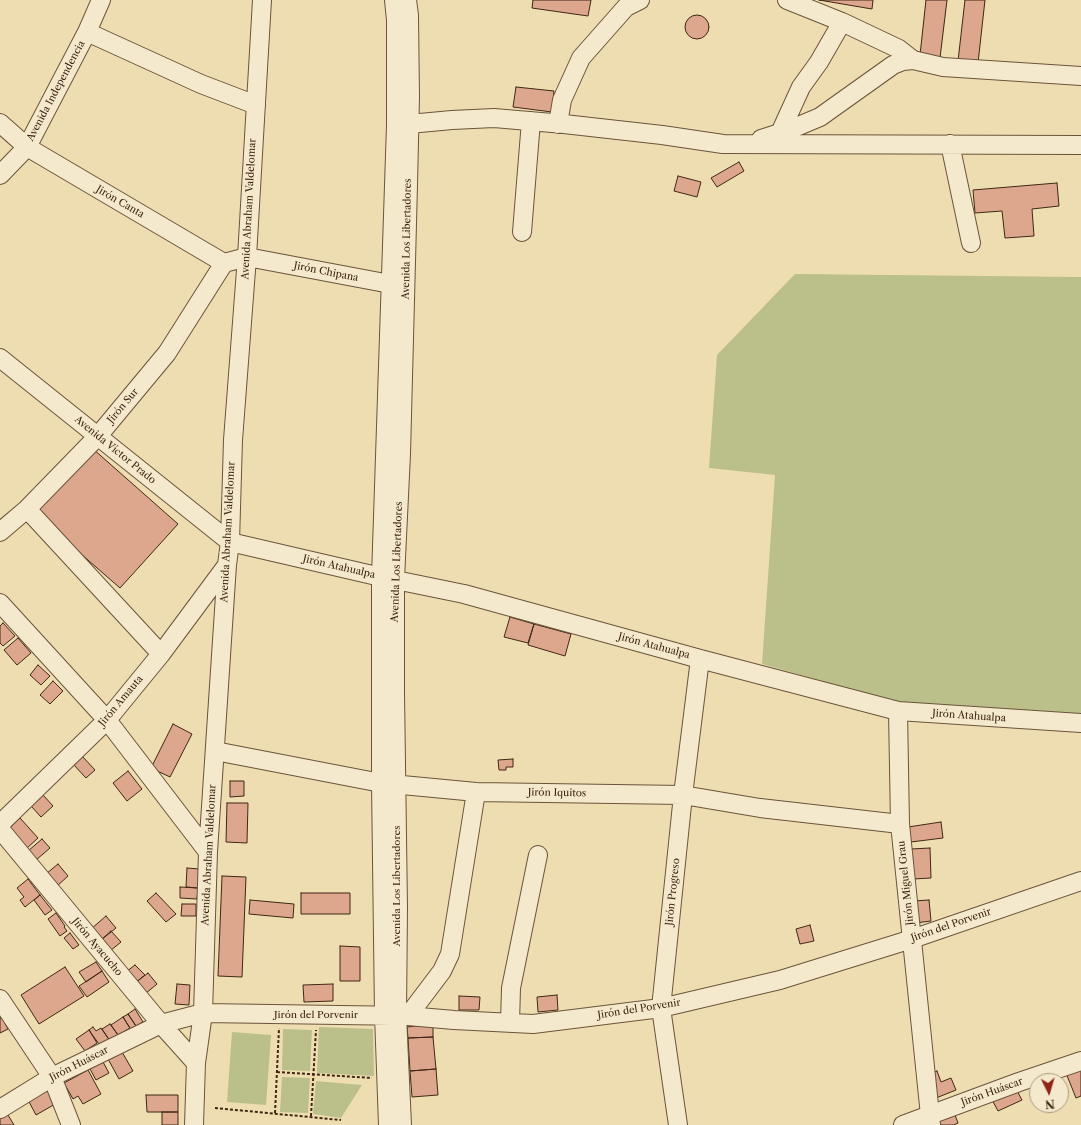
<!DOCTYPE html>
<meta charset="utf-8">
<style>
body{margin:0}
#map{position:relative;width:1081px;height:1125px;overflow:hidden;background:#eeddb1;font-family:"Libre Caslon Text",serif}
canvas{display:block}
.north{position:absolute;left:1029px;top:1073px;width:40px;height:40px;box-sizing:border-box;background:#f4e9cc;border:1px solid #ac9b82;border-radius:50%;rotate:175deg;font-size:11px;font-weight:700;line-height:16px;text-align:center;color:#3f2714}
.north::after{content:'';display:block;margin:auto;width:14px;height:18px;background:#8f2418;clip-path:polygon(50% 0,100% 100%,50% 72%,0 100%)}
</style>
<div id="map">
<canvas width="1081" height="1125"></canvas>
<div class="north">N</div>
</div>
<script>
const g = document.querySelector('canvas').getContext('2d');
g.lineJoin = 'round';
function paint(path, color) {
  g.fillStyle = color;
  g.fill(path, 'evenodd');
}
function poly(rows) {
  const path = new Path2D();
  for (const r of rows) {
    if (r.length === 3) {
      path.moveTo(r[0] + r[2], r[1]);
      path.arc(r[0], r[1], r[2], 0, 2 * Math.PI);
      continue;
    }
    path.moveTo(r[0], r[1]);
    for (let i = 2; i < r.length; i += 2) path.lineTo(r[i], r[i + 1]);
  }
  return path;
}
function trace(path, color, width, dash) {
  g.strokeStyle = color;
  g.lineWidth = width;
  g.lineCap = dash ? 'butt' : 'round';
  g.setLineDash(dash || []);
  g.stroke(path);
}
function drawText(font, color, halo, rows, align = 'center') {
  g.font = font + ' "Libre Caslon Text",serif';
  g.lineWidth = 4;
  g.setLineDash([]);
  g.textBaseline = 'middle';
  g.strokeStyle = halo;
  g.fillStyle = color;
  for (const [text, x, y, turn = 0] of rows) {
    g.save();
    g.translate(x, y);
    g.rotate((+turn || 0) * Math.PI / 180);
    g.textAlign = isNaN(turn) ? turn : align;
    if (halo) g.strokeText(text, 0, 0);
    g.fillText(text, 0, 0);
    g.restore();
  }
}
const green = poly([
 [795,274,1081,277,1081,716,900,703,762,664,775,475,709,468,717,355],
 [319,1027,373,1029,374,1076,317,1073],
 [283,1029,312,1030,310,1071,282,1070],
 [232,1032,271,1035,266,1105,227,1102],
 [282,1077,310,1078,308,1113,280,1112],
 [316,1081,362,1085,341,1118,313,1114]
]);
const building = poly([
 [533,0,591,0,588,16,532,8,533,0],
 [819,0,873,0,872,9,819,0],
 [926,0,947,0,940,58,920,55,926,0],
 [965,0,985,0,978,63,958,61,965,0],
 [697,27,12],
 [516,87,554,91,552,112,513,107,516,87],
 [739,162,744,171,717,187,711,178,739,162],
 [678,176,701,182,697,197,674,191,678,176],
 [1057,183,1059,206,1032,209,1034,236,1005,238,1002,211,975,213,973,190,1057,183],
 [92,448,178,524,120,588,34,513,92,448],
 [510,617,534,624,528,643,504,637,510,617],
 [3,623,15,636,3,646,0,643,0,626,3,623],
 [534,624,571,634,565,656,528,645,534,624],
 [18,638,31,653,17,665,4,650,18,638],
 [38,665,50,676,41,685,30,675,38,665],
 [53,681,63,691,50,704,40,695,53,681],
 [173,724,192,734,170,777,151,768,173,724],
 [82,756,95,770,86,778,73,764,82,756],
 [513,759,513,767,506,767,506,770,499,770,498,760,513,759],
 [128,771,142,789,127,801,113,783,128,771],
 [230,781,244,781,244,796,230,797,230,781],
 [43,795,53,806,41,817,31,806,43,795],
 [227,803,248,803,247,843,226,842,227,803],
 [20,818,38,838,26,849,8,829,20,818],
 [941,822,943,838,911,842,908,827,941,822],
 [42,839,50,848,36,860,28,851,42,839],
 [930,848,931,878,913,879,911,849,930,848],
 [58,864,68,876,56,887,46,874,58,864],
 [187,868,199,869,198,888,186,887,187,868],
 [222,876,246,877,242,977,218,976,222,876],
 [28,879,40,895,25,907,20,900,24,897,17,888,28,879],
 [180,887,198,888,197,899,180,898,180,887],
 [156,893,176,914,166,922,147,901,156,893],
 [301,893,350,893,350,914,301,914,301,893],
 [40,895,52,910,45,915,34,900,40,895],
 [250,900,294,904,293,918,249,914,250,900],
 [929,900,931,921,915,923,913,901,929,900],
 [182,904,196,904,196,916,181,916,182,904],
 [56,913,65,926,64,927,67,931,60,936,48,919,56,913],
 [106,916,116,928,101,940,91,929,106,916],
 [810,925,814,941,800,944,796,929,810,925],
 [111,931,121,942,110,951,101,940,111,931],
 [70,933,79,945,73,949,64,938,70,933],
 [340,946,360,947,360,981,340,981,340,946],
 [96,962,102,971,86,982,79,972,96,962],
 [135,965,145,975,135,983,126,972,135,965],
 [65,967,84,996,39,1024,21,995,65,967],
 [102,971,109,982,87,997,79,986,102,971],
 [148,973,157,984,145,994,135,983,148,973],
 [177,984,190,985,189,1005,175,1004,177,984],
 [333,984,333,1001,304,1002,303,985,333,984],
 [557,995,558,1010,538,1012,537,997,557,995],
 [459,996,480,997,479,1010,459,1010,459,996],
 [135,1009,143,1022,136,1026,128,1014,135,1009],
 [128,1014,136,1026,131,1030,123,1017,128,1014],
 [2,1017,8,1029,0,1033,0,1018,2,1017],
 [123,1017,130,1028,118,1035,111,1025,123,1017],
 [110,1024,118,1035,110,1041,102,1029,110,1024],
 [433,1024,433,1037,408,1038,407,1027,433,1024],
 [93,1027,96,1031,101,1028,110,1041,101,1047,89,1030,93,1027],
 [89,1030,97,1043,85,1051,76,1039,89,1030],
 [433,1037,436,1069,410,1071,408,1038,433,1037],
 [122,1052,133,1071,119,1079,108,1059,122,1052],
 [103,1062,109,1073,96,1080,90,1069,103,1062],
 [1064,1068,1081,1068,1081,1096,1076,1098,1064,1068],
 [436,1069,438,1095,412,1097,410,1071,436,1069],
 [88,1070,101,1094,83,1104,78,1096,73,1099,64,1083,88,1070],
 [937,1071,941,1082,951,1078,956,1090,936,1098,927,1075,937,1071],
 [1014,1085,1022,1100,998,1111,990,1096,1014,1085],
 [48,1087,57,1103,36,1115,27,1098,48,1087],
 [146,1095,178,1095,178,1112,147,1112,146,1095],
 [952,1107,958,1123,954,1125,936,1125,952,1107],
 [5,1110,14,1125,0,1125,0,1112,5,1110],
 [162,1112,178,1112,178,1125,162,1125,162,1112]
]);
const path = poly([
 [277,1072,372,1078],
 [215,1108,341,1120],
 [275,1113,279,1028],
 [311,1116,316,1030]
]);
const minor = poly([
 [787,0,842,22,899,49,913,60,943,67,1081,76],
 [87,32,201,84,256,105],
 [0,123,27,147,224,263,247,257,401,286],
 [558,124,562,100,581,58,626,7,640,0],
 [398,125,452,120,494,118,564,124,662,135,723,144,1081,145],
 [780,133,801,87,819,62,842,22],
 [761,139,789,130,820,117,893,65,903,61,913,60],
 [950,144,971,243],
 [0,175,27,147,87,32,101,0],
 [522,232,531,121],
 [0,358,230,542,381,577,464,594,700,659,898,711,1081,723],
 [27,509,161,654],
 [0,532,27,509,98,436,167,353,224,263],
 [0,603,107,720,208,852],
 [898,711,900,824,931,1125],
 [215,751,381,783,476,792,683,795,760,808,900,824],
 [0,824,107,720,161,654,227,565],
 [0,829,161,1024,196,1063],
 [0,999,52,1077,71,1125],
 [408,1016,442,971,450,954,476,792],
 [510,1023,511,988,538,855],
 [0,1109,52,1077,161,1024,203,1013,408,1016,454,1020,533,1024,661,1008,780,980,912,939,1081,881],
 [194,1125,196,1063,203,1013,208,852,227,565,230,542,233,440,247,257,262,0],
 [388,1125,384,1015,381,783,381,577,396,125,396,20,394,0],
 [402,1125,397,1015,398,908,395,692,395,579,401,454,408,185,410,97,409,15,407,0],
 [678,1125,661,1008,683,795,700,659],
 [903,1125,1019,1082,1081,1061]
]);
const streetNames = [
 ["Avenida Independencia",56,91,-62],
 ["Jirón Canta",120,202,30],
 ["Avenida Abraham Valdelomar",249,209,-87],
 ["Avenida Los Libertadores",407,239,-89],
 ["Jirón Chipana",326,272,11],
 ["Jirón Sur",123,406,-50],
 ["Avenida Víctor Prado",115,450,39],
 ["Avenida Abraham Valdelomar",228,532,-87],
 ["Avenida Los Libertadores",397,562,-88],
 ["Jirón Atahualpa",339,567,13],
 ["Jirón Atahualpa",654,646,15],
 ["Jirón Amauta",121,701,-50],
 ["Jirón Atahualpa",969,716,4],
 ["Jirón Iquitos",557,793,1],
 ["Avenida Abraham Valdelomar",209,855,-87],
 ["Jirón Miguel Grau",906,883,-96],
 ["Avenida Los Libertadores",397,886,-90],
 ["Jirón Progreso",673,892,-84],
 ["Jirón del Porvenir",951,925,-19],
 ["Jirón Ayacucho",97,947,50],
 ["Jirón del Porvenir",639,1009,-9],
 ["Jirón del Porvenir",316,1015],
 ["Jirón Huáscar",79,1064,-27],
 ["Jirón Huáscar",992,1092,-20]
];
paint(green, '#bbc08a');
paint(building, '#dda78e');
trace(building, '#3f2714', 1);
trace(minor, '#6b543b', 20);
trace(path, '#3f2714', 2, [3, 2]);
trace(minor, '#f4e9cc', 18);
drawText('10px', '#3f2714', '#f4e9cc', streetNames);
</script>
